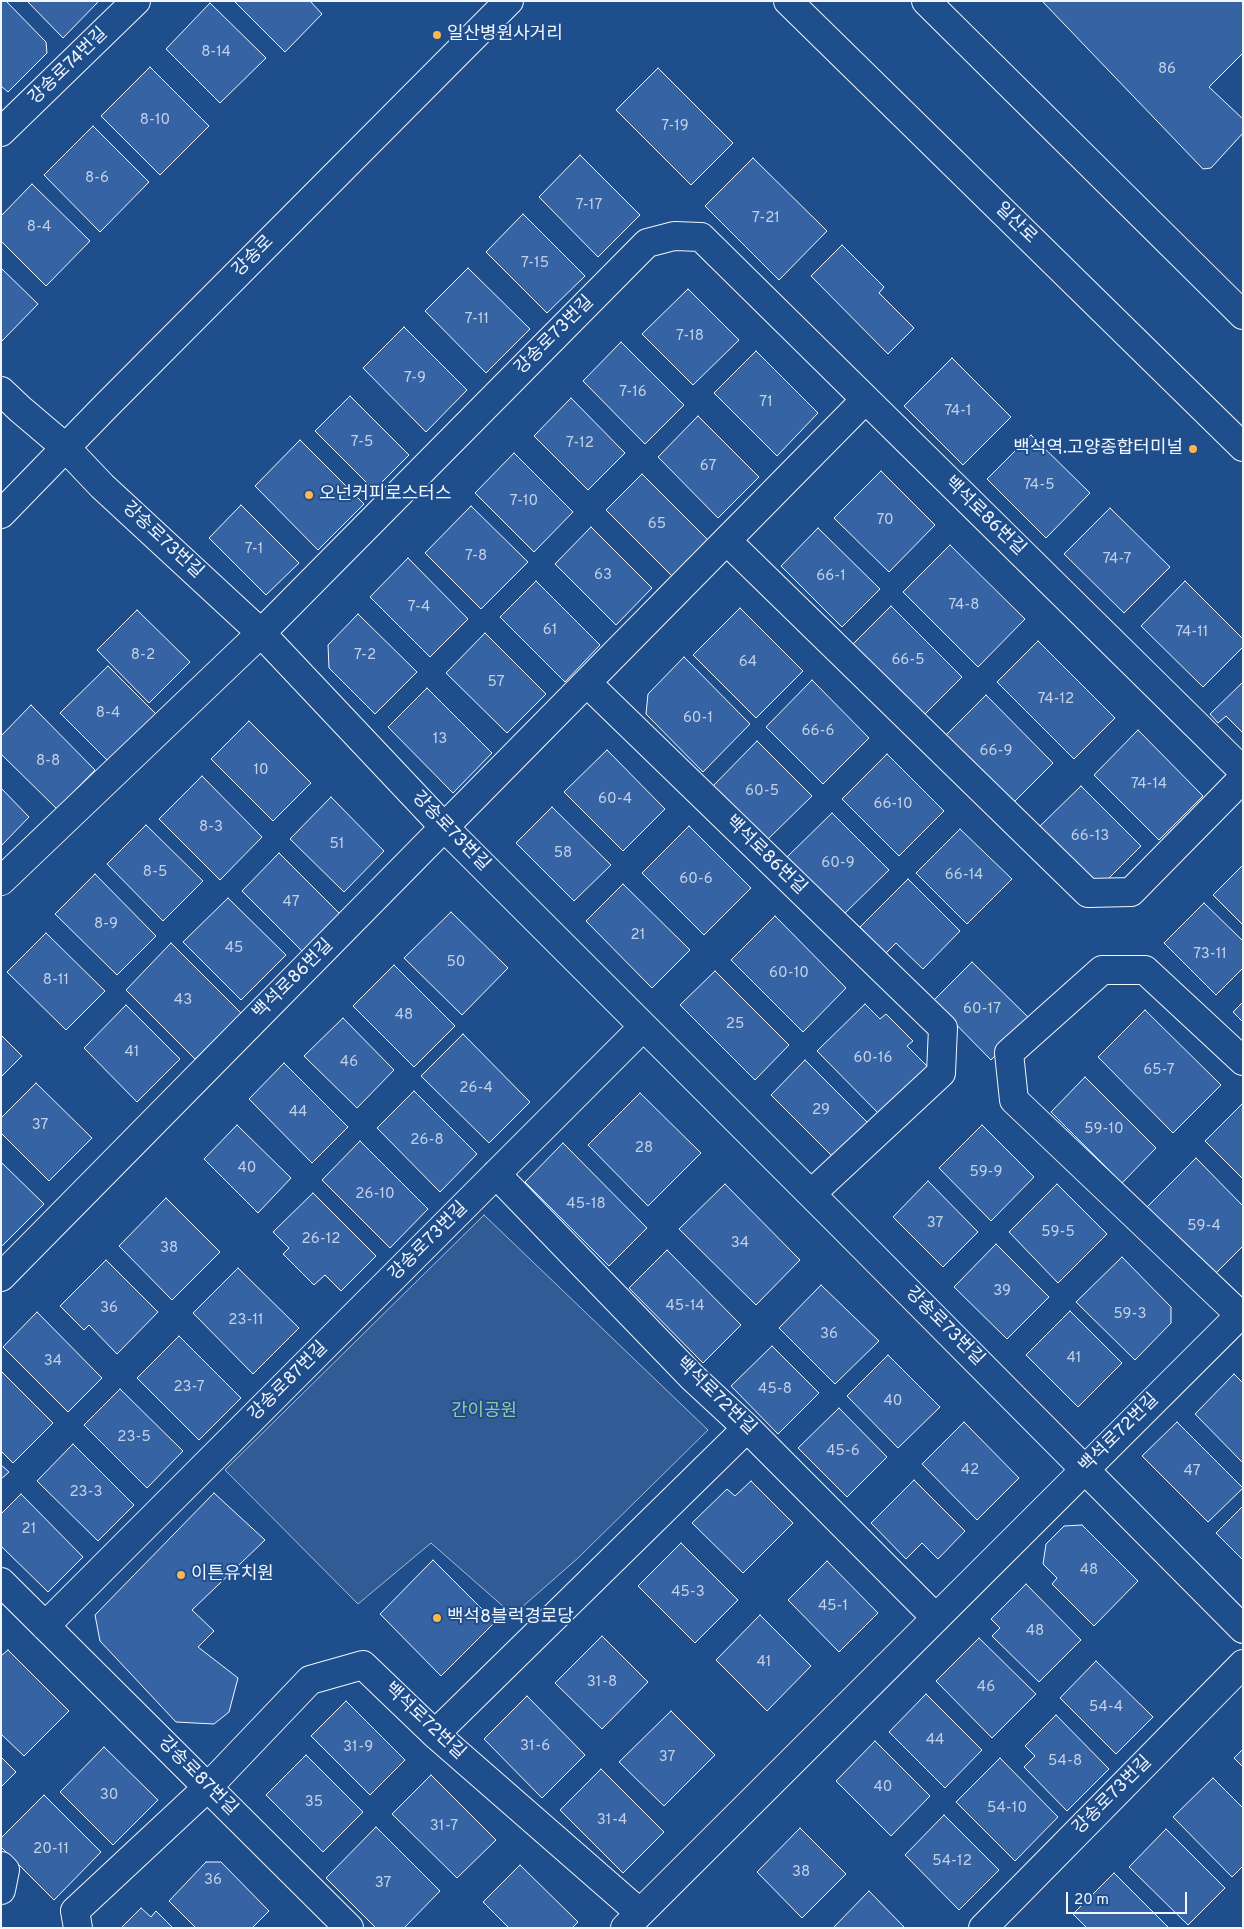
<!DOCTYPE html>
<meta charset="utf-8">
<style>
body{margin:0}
#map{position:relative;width:1244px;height:1929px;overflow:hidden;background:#1f4e8c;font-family:Overpass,sans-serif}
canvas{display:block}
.frame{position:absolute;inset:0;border:2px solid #f2f6ff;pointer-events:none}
.scale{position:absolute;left:1066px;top:1892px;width:121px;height:22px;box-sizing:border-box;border:2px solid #f2f6ff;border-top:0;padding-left:6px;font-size:15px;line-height:18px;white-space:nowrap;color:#f2f6ff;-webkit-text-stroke:4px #1f4e8c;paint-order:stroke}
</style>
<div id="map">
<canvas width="1244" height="1929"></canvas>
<div class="frame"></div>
<div class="scale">20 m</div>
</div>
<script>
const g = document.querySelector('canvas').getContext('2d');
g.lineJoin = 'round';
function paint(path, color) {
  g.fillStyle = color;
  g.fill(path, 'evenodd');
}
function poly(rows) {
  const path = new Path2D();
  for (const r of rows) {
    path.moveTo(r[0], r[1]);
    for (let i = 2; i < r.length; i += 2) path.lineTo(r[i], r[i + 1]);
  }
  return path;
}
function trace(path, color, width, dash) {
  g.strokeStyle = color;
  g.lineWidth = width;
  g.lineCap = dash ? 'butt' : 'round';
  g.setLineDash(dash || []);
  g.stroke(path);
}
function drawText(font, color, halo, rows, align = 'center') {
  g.font = font + ' Overpass,"Noto Sans KR",sans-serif';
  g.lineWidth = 4;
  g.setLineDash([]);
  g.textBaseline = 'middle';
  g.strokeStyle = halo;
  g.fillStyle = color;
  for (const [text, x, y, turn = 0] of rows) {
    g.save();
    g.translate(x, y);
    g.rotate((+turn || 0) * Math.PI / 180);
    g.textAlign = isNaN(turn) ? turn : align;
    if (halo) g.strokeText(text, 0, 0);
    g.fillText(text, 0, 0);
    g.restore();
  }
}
const built = poly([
 [484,1215,708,1430,578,1558,513,1615,431,1543,358,1604,225,1470,484,1215]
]);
const building = poly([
 [1,1,6,1,46,42,47,53,8,92,1,86,1,1],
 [27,1,99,1,63,38,27,1],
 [234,1,310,1,322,14,285,52,234,1],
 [1042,1,1243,1,1243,53,1209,87,1243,119,1243,133,1211,168,1203,169,1042,1],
 [210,3,266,58,220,103,166,49,210,3],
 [150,67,209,126,160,175,101,116,150,67],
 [658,68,733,143,691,185,616,110,658,68],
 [93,126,149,182,100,232,44,175,93,126],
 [580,155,640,215,598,257,539,197,580,155],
 [753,158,827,231,779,280,705,206,753,158],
 [32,184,90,241,46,286,1,241,1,216,32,184],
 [523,214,585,276,547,313,486,252,523,214],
 [842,245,884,287,879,293,914,328,888,354,811,276,842,245],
 [1,268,38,304,2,341,1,340,1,268],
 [468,268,530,329,486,373,425,311,468,268],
 [688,289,739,340,693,385,642,334,688,289],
 [404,327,467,390,426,432,363,368,404,327],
 [621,342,684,405,645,444,583,381,621,342],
 [756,351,818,413,777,456,714,393,756,351],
 [952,358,1011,417,963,465,904,406,952,358],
 [350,396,409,455,374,490,315,431,350,396],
 [571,398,625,453,588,490,534,436,571,398],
 [698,416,759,477,718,518,658,457,698,416],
 [1031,435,1090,493,1046,538,987,479,1031,435],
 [300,440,364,504,318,550,255,486,300,440],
 [514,453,573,512,534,552,475,493,514,453],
 [881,471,935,525,889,572,834,518,881,471],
 [642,474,708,540,672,576,606,510,642,474],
 [241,505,299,563,266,595,209,538,241,505],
 [471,506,528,562,481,609,425,553,471,506],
 [1110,508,1170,567,1124,613,1064,554,1110,508],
 [591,527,652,588,616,625,555,564,591,527],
 [818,528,880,589,842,627,781,566,818,528],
 [950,545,1025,619,978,667,903,592,950,545],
 [408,558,468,619,430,657,370,597,408,558],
 [536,581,600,645,565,682,500,617,536,581],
 [1185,581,1243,639,1243,647,1203,687,1141,626,1185,581],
 [891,606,962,677,924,715,853,644,891,606],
 [740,608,803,671,756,718,693,655,740,608],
 [137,610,190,662,149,703,97,650,137,610],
 [358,614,417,672,375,714,329,668,328,645,358,614],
 [485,633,546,694,507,733,446,673,485,633],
 [1038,641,1115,718,1074,759,997,682,1038,641],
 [684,657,750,724,703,772,646,714,648,694,684,657],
 [108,666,156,714,109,762,60,713,108,666],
 [812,680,869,738,823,784,766,727,812,680],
 [1243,682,1243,733,1226,716,1218,723,1210,714,1243,682],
 [427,688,492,753,453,793,388,727,427,688],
 [986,695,1053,763,1007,809,940,741,986,695],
 [31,705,95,770,57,809,1,754,1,736,31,705],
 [249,721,311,783,273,821,211,759,249,721],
 [1138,730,1203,796,1159,840,1094,775,1138,730],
 [757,741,812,796,766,841,712,787,757,741],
 [607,750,665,809,623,851,564,792,607,750],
 [887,754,944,811,899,856,842,799,887,754],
 [202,776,262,837,220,880,159,819,202,776],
 [1081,786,1141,846,1098,889,1038,828,1081,786],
 [1,788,29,817,1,846,1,788],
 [331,797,384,851,344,892,290,839,331,797],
 [552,807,611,865,574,901,516,843,552,807],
 [832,813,889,870,843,915,786,858,832,813],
 [146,825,203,881,163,921,107,864,146,825],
 [689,826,751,888,704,935,642,873,689,826],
 [960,829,1012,879,967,924,916,873,960,829],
 [279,853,340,914,303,952,242,891,279,853],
 [1243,865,1243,925,1213,895,1243,865],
 [95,874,156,936,117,975,55,914,95,874],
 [908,879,960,931,923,969,896,943,886,953,860,927,908,879],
 [623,884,690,950,652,988,586,921,623,884],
 [228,898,286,955,241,1000,183,942,228,898],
 [1204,903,1243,941,1243,968,1216,995,1164,943,1204,903],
 [451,912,508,968,462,1015,404,958,451,912],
 [775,916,846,988,803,1032,731,960,775,916],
 [46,933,105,991,66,1030,7,972,46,933],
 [171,943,241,1013,195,1059,126,990,171,943],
 [972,962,1031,1020,991,1060,933,1001,972,962],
 [394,965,455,1026,414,1067,353,1006,394,965],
 [715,971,789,1045,755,1080,680,1005,715,971],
 [1243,1002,1243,1022,1233,1012,1243,1002],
 [865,1004,880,1019,886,1014,913,1041,907,1046,928,1067,880,1115,817,1051,865,1004],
 [126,1005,180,1059,137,1102,84,1048,126,1005],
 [1145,1010,1221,1085,1173,1133,1098,1057,1145,1010],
 [343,1018,394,1070,357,1108,304,1056,343,1018],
 [463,1034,530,1102,489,1143,421,1076,463,1034],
 [1,1035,22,1056,1,1077,1,1035],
 [805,1060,871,1126,837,1161,771,1095,805,1060],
 [284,1063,348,1127,312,1163,249,1099,284,1063],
 [1085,1077,1156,1148,1122,1183,1051,1112,1085,1077],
 [36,1083,92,1138,49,1181,1,1133,1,1118,36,1083],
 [414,1091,477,1154,440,1192,377,1128,414,1091],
 [640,1093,701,1153,648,1206,588,1145,640,1093],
 [1243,1103,1243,1179,1205,1141,1243,1103],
 [237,1125,291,1178,258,1213,204,1159,237,1125],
 [982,1125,1034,1177,991,1221,939,1168,982,1125],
 [360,1141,428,1209,390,1248,322,1180,360,1141],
 [563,1143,647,1228,609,1266,525,1182,563,1143],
 [1196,1158,1243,1206,1243,1246,1213,1276,1146,1208,1196,1158],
 [1,1162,44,1204,2,1246,1,1246,1,1162],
 [928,1181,978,1232,943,1267,893,1217,928,1181],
 [725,1184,800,1260,756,1305,679,1229,725,1184],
 [1057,1184,1107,1234,1058,1283,1009,1232,1057,1184],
 [313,1193,376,1256,341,1291,325,1275,314,1285,283,1254,289,1248,273,1232,313,1193],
 [166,1198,220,1252,172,1300,119,1246,166,1198],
 [996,1244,1049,1297,1007,1339,954,1287,996,1244],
 [667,1250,741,1325,703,1363,629,1288,667,1250],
 [1122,1257,1171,1307,1171,1323,1135,1360,1076,1302,1122,1257],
 [106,1260,158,1312,117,1354,89,1325,84,1330,60,1306,106,1260],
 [238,1268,299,1328,253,1374,193,1313,238,1268],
 [821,1285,879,1341,835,1384,779,1328,821,1285],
 [1070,1311,1122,1363,1078,1407,1026,1355,1070,1311],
 [37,1312,102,1378,68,1412,3,1347,37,1312],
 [179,1336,241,1398,199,1440,137,1378,179,1336],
 [772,1346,819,1393,778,1434,731,1386,772,1346],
 [888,1355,940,1407,898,1448,847,1396,888,1355],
 [1,1371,53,1423,13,1463,1,1451,1,1371],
 [1234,1374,1243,1383,1243,1463,1195,1414,1234,1374],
 [120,1389,183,1451,147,1488,84,1425,120,1389],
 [839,1408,887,1457,847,1497,798,1448,839,1408],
 [964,1422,1019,1478,977,1520,922,1464,964,1422],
 [1177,1422,1243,1488,1208,1522,1142,1456,1177,1422],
 [73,1444,134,1505,98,1541,37,1481,73,1444],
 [1,1465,9,1472,1,1479,1,1465],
 [914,1480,965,1531,938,1559,922,1543,906,1559,871,1523,914,1480],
 [751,1481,793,1523,743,1573,692,1523,727,1489,735,1496,751,1481],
 [214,1493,265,1540,192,1610,214,1631,198,1647,238,1678,229,1712,214,1724,176,1722,100,1641,95,1615,214,1493],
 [21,1494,83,1557,48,1592,1,1546,1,1514,21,1494],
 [1243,1506,1243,1560,1216,1533,1243,1506],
 [1082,1525,1138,1581,1094,1626,1052,1584,1057,1578,1043,1564,1046,1544,1064,1526,1082,1525],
 [681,1543,738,1600,695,1643,638,1586,681,1543],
 [433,1560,495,1622,441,1676,380,1614,433,1560],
 [827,1561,878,1613,839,1652,788,1600,827,1561],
 [1026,1584,1081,1640,1039,1682,992,1636,1000,1628,991,1619,1026,1584],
 [760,1615,811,1666,767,1711,716,1660,760,1615],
 [602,1636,648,1682,602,1729,555,1683,602,1636],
 [979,1638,1036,1694,992,1738,936,1681,979,1638],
 [8,1650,69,1711,24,1756,1,1734,1,1656,8,1650],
 [1096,1661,1153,1717,1116,1754,1060,1698,1096,1661],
 [926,1694,982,1750,945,1788,889,1732,926,1694],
 [527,1696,585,1755,542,1798,484,1739,527,1696],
 [346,1701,405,1760,370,1795,311,1736,346,1701],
 [671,1711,715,1755,664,1806,619,1762,671,1711],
 [1056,1715,1109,1769,1067,1811,1024,1767,1035,1756,1025,1746,1056,1715],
 [875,1741,930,1796,891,1836,836,1781,875,1741],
 [104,1747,158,1800,113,1845,60,1792,104,1747],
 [1243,1749,1243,1767,1234,1758,1243,1749],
 [306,1755,363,1812,323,1852,266,1795,306,1755],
 [1,1757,16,1772,1,1787,1,1757],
 [1000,1758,1058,1817,1015,1861,956,1802,1000,1758],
 [601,1769,664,1832,623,1873,560,1810,601,1769],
 [431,1775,496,1840,457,1878,392,1814,431,1775],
 [1213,1778,1243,1808,1243,1866,1232,1877,1173,1817,1213,1778],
 [44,1795,101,1852,54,1900,1,1847,1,1838,44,1795],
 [944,1815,999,1870,959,1910,905,1855,944,1815],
 [376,1827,440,1891,404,1928,376,1928,326,1878,376,1827],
 [800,1828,846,1874,802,1918,757,1872,800,1828],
 [1166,1829,1225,1888,1188,1925,1129,1867,1166,1829],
 [206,1862,221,1862,269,1911,252,1928,196,1928,169,1901,206,1862],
 [520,1865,578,1922,572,1928,509,1928,483,1902,520,1865],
 [1114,1873,1169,1928,1087,1928,1073,1914,1114,1873],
 [869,1891,905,1928,833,1928,869,1891],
 [141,1908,151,1917,156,1911,173,1928,121,1928,141,1908]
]);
const street = poly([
 [1,132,136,1],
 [1,391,20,409,66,448,102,486,261,633,445,828,839,1222,1243,1629],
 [727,541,1088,893,1131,892,1243,778],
 [587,683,943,1028,941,1073,811,1194],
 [1,881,261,633,647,243,674,236,701,237,1243,771],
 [496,1174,693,1378,747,1428,936,1618],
 [1,1277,865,400],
 [1240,1315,1014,1100,1009,1053,1102,970,1145,970,1243,1061],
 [1,1582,349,1928],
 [45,1626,643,1027],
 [435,1734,747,1428],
 [1,1866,5,1870,1,1890],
 [78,1928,75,1911,208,1787,310,1680,363,1665,435,1734,640,1913],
 [625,1928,1243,1312],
 [983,1928,1243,1664]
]);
const secondary = poly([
 [1,514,106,406,509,1]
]);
const primary = poly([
 [788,1,1243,447],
 [926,1,1243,315]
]);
const markers = [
 [437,35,5,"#ffb74d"],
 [1193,449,5,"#ffb74d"],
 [309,495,5,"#ffb74d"],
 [181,1575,5,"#ffb74d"],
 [437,1618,5,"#ffb74d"]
];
const numberNames = [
 ["8-14",216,53],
 ["86",1167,70],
 ["8-10",155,121],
 ["7-19",675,127],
 ["8-6",97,179],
 ["7-17",589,206],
 ["7-21",766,219],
 ["8-4",39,228],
 ["7-15",535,264],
 ["7-11",477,320],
 ["7-18",690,337],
 ["7-9",415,379],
 ["7-16",633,393],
 ["71",766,403],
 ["74-1",958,412],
 ["7-5",362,443],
 ["7-12",580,444],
 ["67",708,467],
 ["74-5",1039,486],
 ["7-10",524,502],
 ["70",885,521],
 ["65",657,525],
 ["7-1",254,550],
 ["7-8",476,557],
 ["74-7",1117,560],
 ["63",603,576],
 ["66-1",831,577],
 ["74-8",964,606],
 ["7-4",419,608],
 ["61",550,631],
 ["74-11",1192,633],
 ["8-2",143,656],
 ["7-2",365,656],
 ["66-5",908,661],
 ["64",748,663],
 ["57",496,683],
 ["74-12",1056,700],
 ["8-4",108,714],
 ["60-1",698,719],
 ["66-6",818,732],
 ["13",440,740],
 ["66-9",996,752],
 ["8-8",48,762],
 ["10",261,771],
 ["74-14",1149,785],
 ["60-5",762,792],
 ["60-4",615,800],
 ["66-10",893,805],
 ["8-3",211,828],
 ["66-13",1090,837],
 ["51",337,845],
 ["58",563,854],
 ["60-9",838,864],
 ["8-5",155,873],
 ["66-14",964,876],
 ["60-6",696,880],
 ["47",291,903],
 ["8-9",106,925],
 ["21",638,936],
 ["45",234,949],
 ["73-11",1210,955],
 ["50",456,963],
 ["60-10",789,974],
 ["8-11",56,981],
 ["43",183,1001],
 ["60-17",982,1010],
 ["48",404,1016],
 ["25",735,1025],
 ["41",132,1053],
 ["60-16",873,1059],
 ["46",349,1063],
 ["65-7",1159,1071],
 ["26-4",476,1089],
 ["29",821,1111],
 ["44",298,1113],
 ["37",40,1126],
 ["59-10",1104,1130],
 ["26-8",427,1141],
 ["28",644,1149],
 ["40",247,1169],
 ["59-9",986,1173],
 ["26-10",375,1195],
 ["45-18",586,1205],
 ["37",935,1224],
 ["59-4",1204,1227],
 ["59-5",1058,1233],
 ["26-12",321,1240],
 ["34",740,1244],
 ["38",169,1249],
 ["39",1002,1292],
 ["45-14",685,1307],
 ["36",109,1309],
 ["59-3",1130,1315],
 ["23-11",246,1321],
 ["36",829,1335],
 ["41",1074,1359],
 ["34",53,1362],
 ["23-7",189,1388],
 ["45-8",775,1390],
 ["40",893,1402],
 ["23-5",134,1438],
 ["45-6",843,1452],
 ["42",970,1471],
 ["47",1192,1472],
 ["23-3",86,1493],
 ["21",29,1530],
 ["48",1089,1571],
 ["45-3",688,1593],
 ["45-1",833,1607],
 ["48",1035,1632],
 ["41",764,1663],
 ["31-8",602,1683],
 ["46",986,1688],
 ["54-4",1106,1708],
 ["44",935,1741],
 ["31-6",535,1747],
 ["31-9",358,1748],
 ["37",667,1758],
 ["54-8",1065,1762],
 ["40",883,1788],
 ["30",109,1796],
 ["35",314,1803],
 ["54-10",1007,1809],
 ["31-4",612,1821],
 ["31-7",444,1827],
 ["20-11",51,1850],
 ["54-12",952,1862],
 ["38",801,1873],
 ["36",213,1881],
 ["37",383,1884]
];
const poiNames = [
 ["일산병원사거리",447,35],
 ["백석역.고양종합터미널",1183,449,"right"],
 ["오넌커피로스터스",319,495],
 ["이튼유치원",191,1575],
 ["백석8블럭경로당",447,1618]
];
const streetNames = [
 ["강송로74번길",69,67,-44],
 ["일산로",1015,224,44],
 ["강송로",254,257,-45],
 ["강송로73번길",555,336,-45],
 ["백석로86번길",984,517,44],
 ["강송로73번길",162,541,43],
 ["강송로73번길",450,832,46],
 ["백석로86번길",765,856,44],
 ["백석로86번길",294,980,-45],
 ["강송로73번길",429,1242,-45],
 ["강송로73번길",944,1327,45],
 ["강송로87번길",289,1382,-45],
 ["백석로72번길",715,1397,44],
 ["백석로72번길",1120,1434,-45],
 ["백석로72번길",424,1722,43],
 ["강송로87번길",197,1777,45],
 ["강송로73번길",1113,1796,-45]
];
const parkNames = [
 ["간이공원",484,1412]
];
paint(built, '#305b95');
trace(built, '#a8bbd7', 1);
paint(building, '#3563a3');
trace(building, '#f2f6ff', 1);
trace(street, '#f2f6ff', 30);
trace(secondary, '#f2f6ff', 30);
trace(primary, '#f2f6ff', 30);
trace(street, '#1f4e8c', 28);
trace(secondary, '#1f4e8c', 28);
trace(primary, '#1f4e8c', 28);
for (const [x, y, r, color] of markers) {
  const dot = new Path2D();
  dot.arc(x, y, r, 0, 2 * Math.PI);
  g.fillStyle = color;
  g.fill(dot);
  trace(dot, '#1f4e8c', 2);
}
drawText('15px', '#c3d1e8', null, numberNames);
drawText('18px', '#f2f6ff', '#1f4e8c', poiNames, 'left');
drawText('18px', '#f2f6ff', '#1f4e8c', streetNames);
drawText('18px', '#97c8a6', '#1f4e8c', parkNames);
</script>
